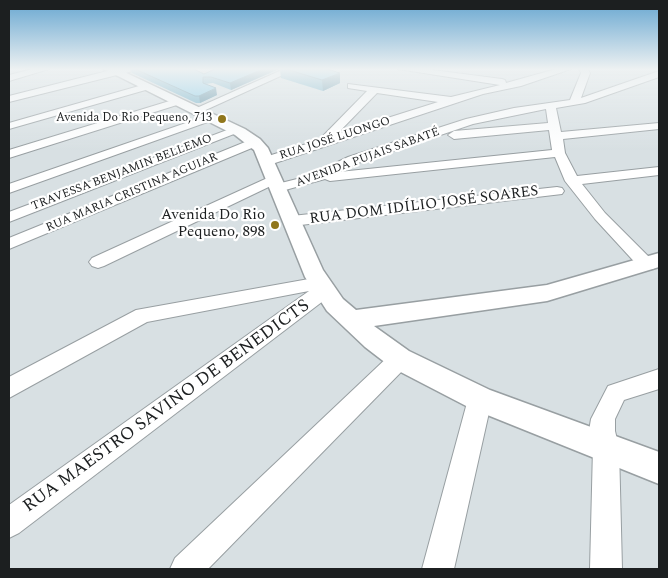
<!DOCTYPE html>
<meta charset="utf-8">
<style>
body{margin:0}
#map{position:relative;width:668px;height:578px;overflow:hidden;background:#d8e0e3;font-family:Spectral,serif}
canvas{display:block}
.frame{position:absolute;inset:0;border:10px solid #1c1f20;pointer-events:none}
</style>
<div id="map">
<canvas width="668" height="578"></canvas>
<div class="frame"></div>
</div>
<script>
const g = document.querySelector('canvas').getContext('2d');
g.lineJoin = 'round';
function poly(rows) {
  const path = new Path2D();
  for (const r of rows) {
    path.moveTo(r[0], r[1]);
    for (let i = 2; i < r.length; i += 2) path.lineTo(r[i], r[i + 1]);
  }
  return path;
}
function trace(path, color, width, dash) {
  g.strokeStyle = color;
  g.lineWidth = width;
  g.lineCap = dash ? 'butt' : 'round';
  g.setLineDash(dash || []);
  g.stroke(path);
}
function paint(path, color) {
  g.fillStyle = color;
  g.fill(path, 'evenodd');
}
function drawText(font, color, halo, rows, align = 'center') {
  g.font = font + ' Spectral,serif';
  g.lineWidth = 4.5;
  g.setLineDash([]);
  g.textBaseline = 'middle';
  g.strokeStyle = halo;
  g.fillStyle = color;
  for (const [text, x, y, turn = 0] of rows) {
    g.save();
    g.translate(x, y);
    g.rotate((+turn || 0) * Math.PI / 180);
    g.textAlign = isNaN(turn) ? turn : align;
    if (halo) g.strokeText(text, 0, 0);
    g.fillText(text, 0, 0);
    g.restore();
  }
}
const minor = poly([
 [33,69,49,69,9,81,9,75,33,69],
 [115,69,141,69,9,102,9,96,115,69],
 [284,69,296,69,199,113,195,114,190,111,284,69],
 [398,69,425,69,502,79,505,80,506,83,556,69,571,69,521,86,483,94,272,164,262,164,261,161,262,158,319,140,367,91,348,88,348,84,451,97,500,85,398,69],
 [377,93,438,102,337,134,377,93],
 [579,69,588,69,590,73,581,98,659,71,659,77,585,103,556,108,561,132,659,123,659,129,563,139,565,153,577,176,659,167,659,175,582,184,605,213,653,261,656,265,653,269,641,269,595,219,565,181,555,157,330,181,325,179,278,192,271,188,273,185,309,176,348,157,466,119,514,108,570,100,581,73,579,69],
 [546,109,548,123,454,131,448,135,454,139,549,130,552,150,339,172,358,163,473,124,546,109],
 [146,84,151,87,149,89,9,129,9,123,146,84],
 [176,99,181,102,180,104,9,158,9,150,176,99],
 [209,115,213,116,213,120,9,193,9,184,209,115],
 [235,127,241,130,239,132,9,222,9,212,235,127],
 [255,138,259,139,261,142,259,145,9,249,9,238,255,138],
 [274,175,281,179,279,182,104,266,98,268,92,266,89,262,92,258,274,175],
 [557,187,562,188,564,191,562,194,292,226,284,221,292,216,557,187],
 [320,277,327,279,333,290,331,295,19,533,9,538,9,505,309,291,147,322,9,398,9,377,136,310,320,277],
 [400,350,408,353,411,359,408,365,208,569,170,569,175,558,392,353,400,350],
 [659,369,659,389,624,400,615,419,615,431,619,448,622,569,590,569,593,448,589,431,591,419,608,386,659,369],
 [480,389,488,392,492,399,454,569,422,569,468,399,472,392,480,389]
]);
const major = poly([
 [104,69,118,69,245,129,260,139,268,148,323,270,343,299,356,310,547,285,659,253,659,267,547,301,374,326,409,351,490,390,659,452,659,484,470,408,391,367,365,347,327,311,305,277,254,150,235,135,104,69]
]);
const wall = poly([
 [130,69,194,69,204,74,215,69,279,69,231,90,213,83,205,84,217,95,200,103,196,103,132,73],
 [280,69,327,69,340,73,340,83,323,91,281,78]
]);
const shadedWall = poly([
 [263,69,279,69,231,90,230,83],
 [340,73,340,83,323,91,322,80],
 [216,88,217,95,200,103,199,96]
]);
const building = poly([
 [135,69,194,69,204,74,215,69,263,69,230,83,211,77,203,77,203,83,216,88,199,96,195,96,135,69],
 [286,69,327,69,340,73,322,80,286,69]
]);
const markers = [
 [222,119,5,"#90761b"],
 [275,225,5,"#90761b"]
];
const farPoinames = [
 ["Avenida Do Rio Pequeno, 713",212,119]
];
const farStreetnames = [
 ["RUA JOSÉ LUONGO",335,139,-18],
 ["AVENIDA PUJAIS SABATÉ",368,158,-20],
 ["TRAVESSA BENJAMIN BELLEMO",122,173,-21],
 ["RUA MARIA CRISTINA AGUIAR",132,193,-23]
];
const streetNames = [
 ["RUA DOM IDÍLIO JOSÉ SOARES",424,206,-7]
];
const poiNames = [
 ["Avenida Do Rio",265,216],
 ["Pequeno, 898",265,233]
];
const nearStreetnames = [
 ["RUA MAESTRO SAVINO DE BENEDICTS",167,407,-36]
];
trace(minor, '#989fa2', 2);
trace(major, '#989fa2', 3);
paint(minor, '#fff');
paint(major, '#fff');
paint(wall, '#6eafc8');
paint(shadedWall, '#5a8ea3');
paint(building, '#80cbe9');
trace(building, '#5a8ea3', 1);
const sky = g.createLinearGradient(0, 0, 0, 150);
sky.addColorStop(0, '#66a6d0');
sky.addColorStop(0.46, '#edf1f2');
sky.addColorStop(1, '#edf1f200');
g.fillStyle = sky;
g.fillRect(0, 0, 668, 150);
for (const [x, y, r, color] of markers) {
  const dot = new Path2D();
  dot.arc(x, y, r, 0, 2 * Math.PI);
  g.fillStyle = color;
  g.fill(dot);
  trace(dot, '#fff', 2);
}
drawText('12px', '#1c1f20', '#fff', farPoinames, 'right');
drawText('12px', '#1c1f20', '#fff', farStreetnames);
drawText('15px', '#1c1f20', '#fff', streetNames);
drawText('15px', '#1c1f20', '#fff', poiNames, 'right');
drawText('18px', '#1c1f20', '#fff', nearStreetnames);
</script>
